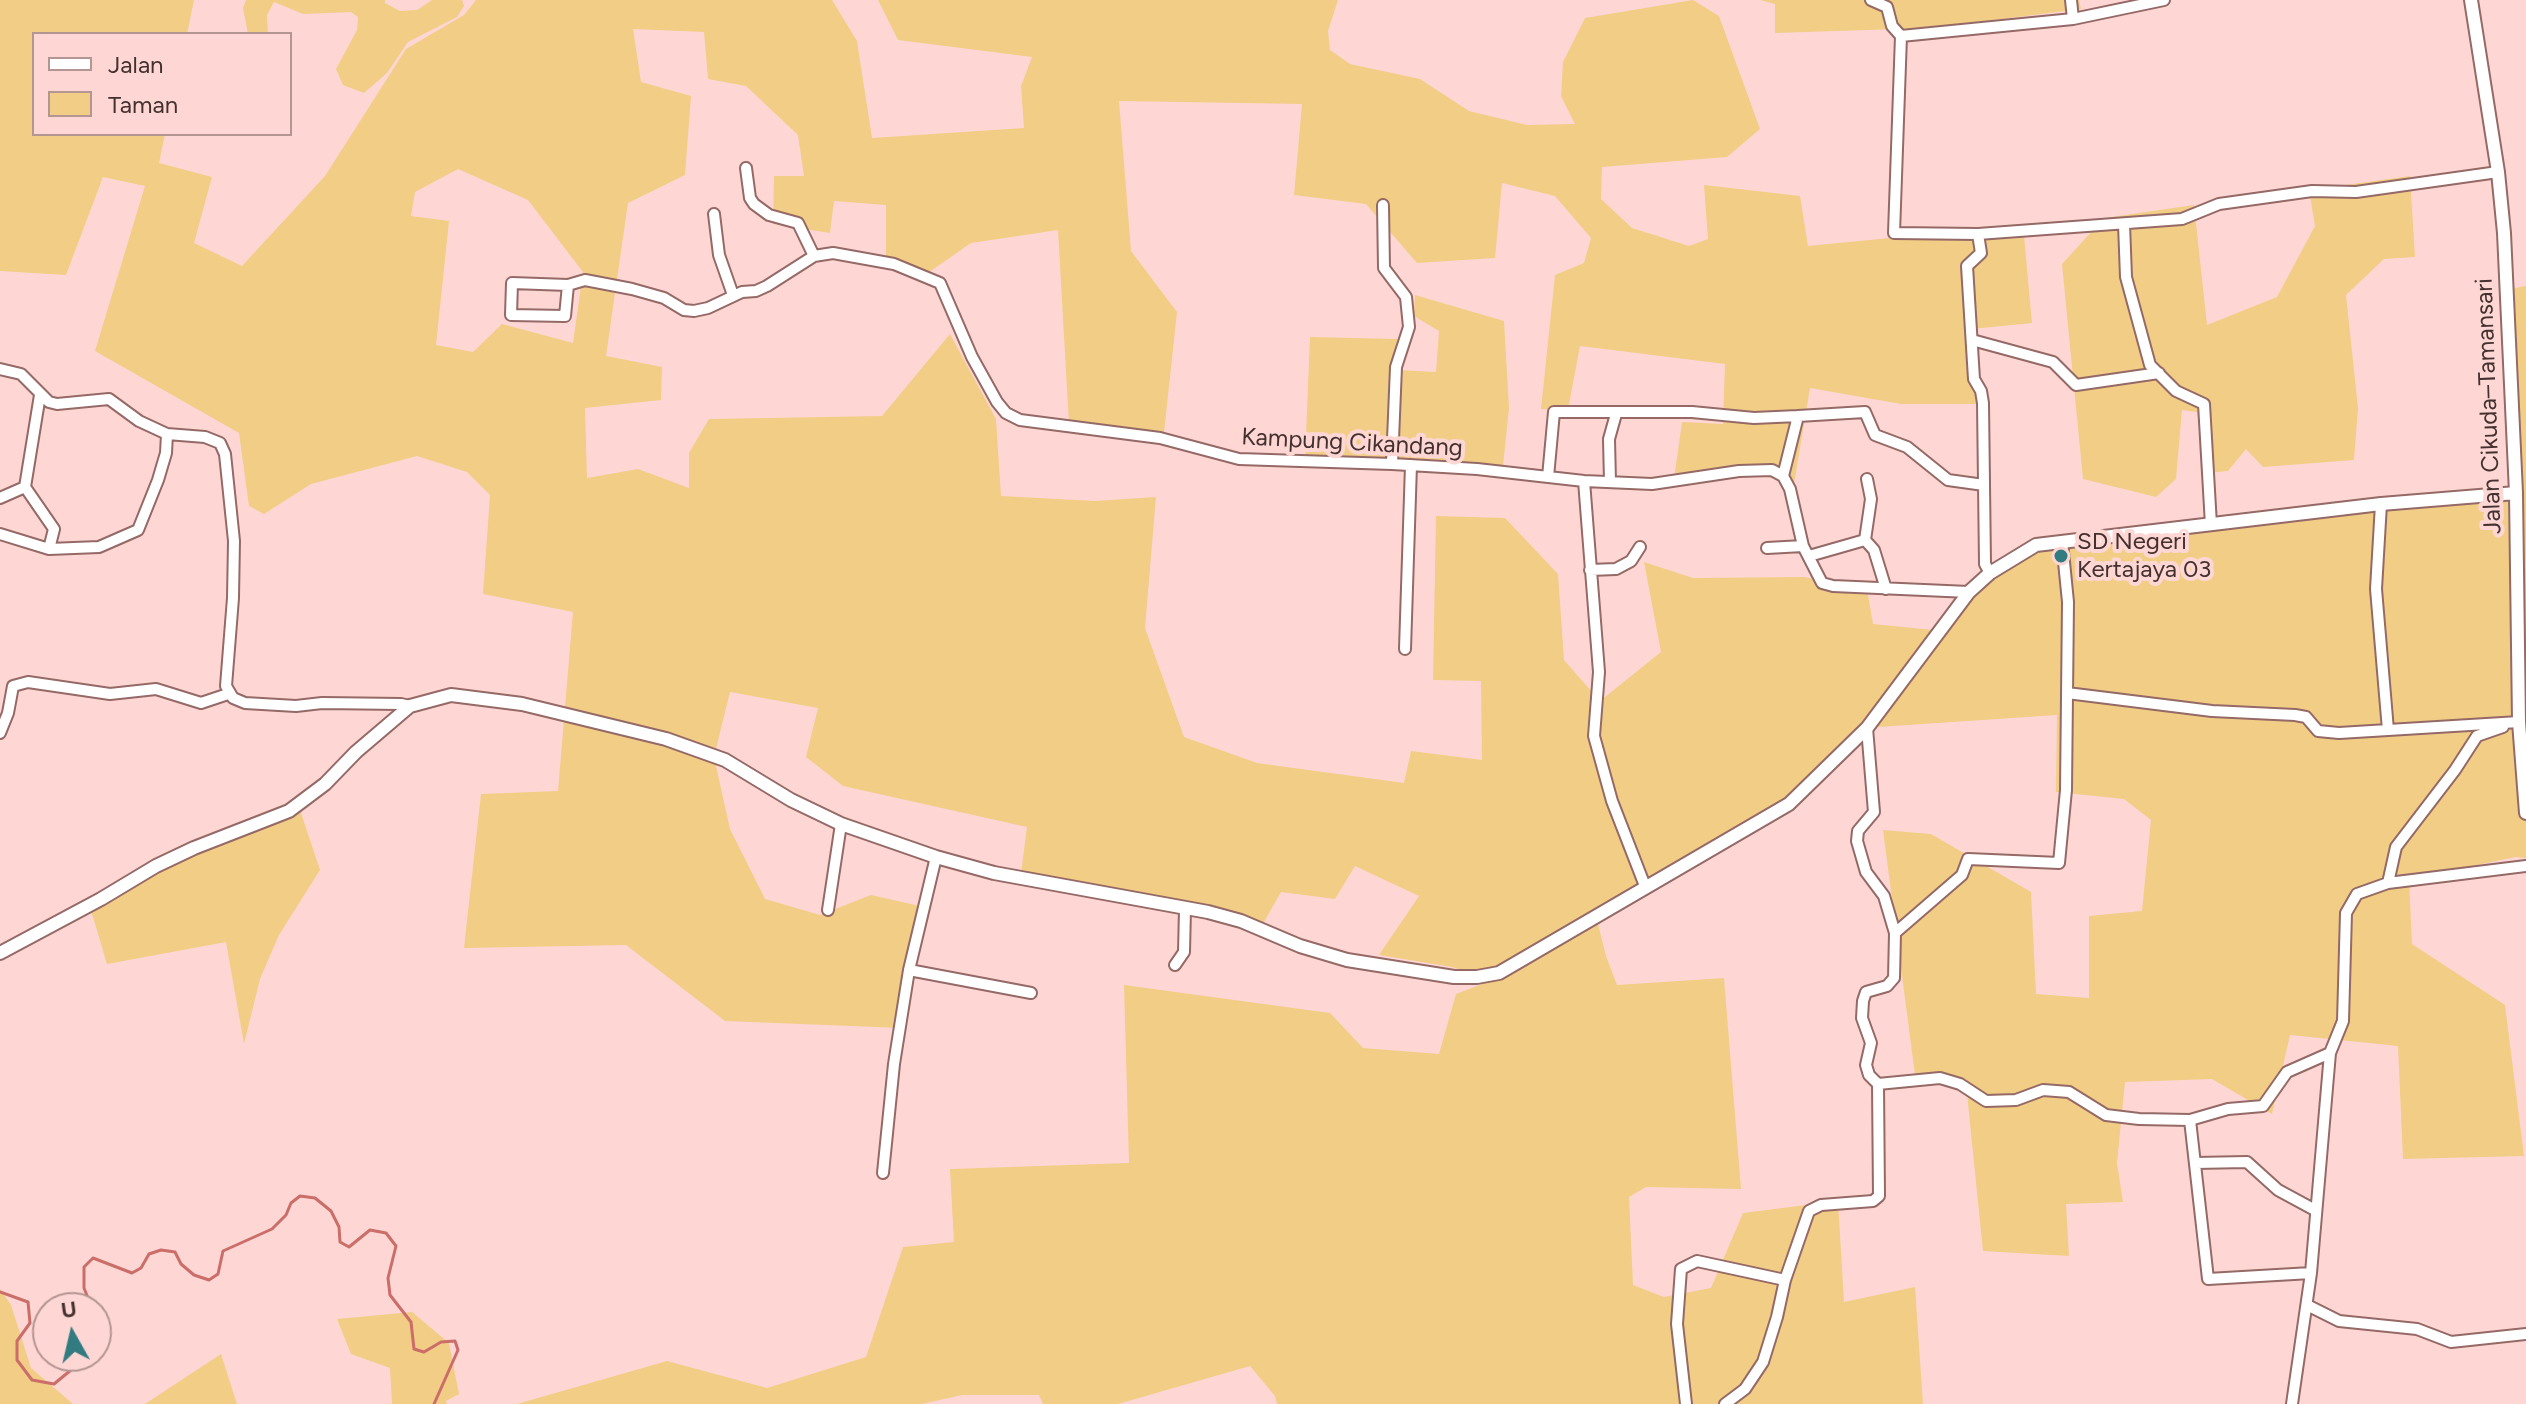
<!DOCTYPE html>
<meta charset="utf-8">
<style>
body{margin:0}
#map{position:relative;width:2526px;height:1404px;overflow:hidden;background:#fed7d4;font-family:Figtree,sans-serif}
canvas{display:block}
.legend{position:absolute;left:32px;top:32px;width:260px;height:104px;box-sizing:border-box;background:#fed7d4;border:2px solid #b39592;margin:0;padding:10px 14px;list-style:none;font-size:24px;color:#43312f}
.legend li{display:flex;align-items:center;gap:16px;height:40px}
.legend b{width:40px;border:2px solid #b39592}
.north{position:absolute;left:32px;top:1292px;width:80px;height:80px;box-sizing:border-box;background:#fed7d4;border:2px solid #b39592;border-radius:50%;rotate:352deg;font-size:22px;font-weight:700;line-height:32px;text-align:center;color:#43312f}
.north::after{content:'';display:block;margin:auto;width:28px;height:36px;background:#327b81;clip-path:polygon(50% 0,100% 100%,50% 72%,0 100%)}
</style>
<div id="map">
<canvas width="2526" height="1404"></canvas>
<ul class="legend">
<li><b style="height:10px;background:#fff"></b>Jalan</li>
<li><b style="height:22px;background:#f2cd86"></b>Taman</li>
</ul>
<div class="north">U</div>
</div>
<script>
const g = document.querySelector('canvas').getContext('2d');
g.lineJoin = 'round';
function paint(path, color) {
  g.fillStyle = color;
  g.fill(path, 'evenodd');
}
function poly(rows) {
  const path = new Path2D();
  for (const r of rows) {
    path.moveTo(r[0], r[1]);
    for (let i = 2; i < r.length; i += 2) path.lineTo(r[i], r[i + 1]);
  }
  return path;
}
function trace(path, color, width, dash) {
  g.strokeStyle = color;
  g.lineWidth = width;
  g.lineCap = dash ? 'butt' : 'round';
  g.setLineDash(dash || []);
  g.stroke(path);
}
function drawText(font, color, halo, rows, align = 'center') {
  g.font = font + ' Figtree,sans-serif';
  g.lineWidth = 8;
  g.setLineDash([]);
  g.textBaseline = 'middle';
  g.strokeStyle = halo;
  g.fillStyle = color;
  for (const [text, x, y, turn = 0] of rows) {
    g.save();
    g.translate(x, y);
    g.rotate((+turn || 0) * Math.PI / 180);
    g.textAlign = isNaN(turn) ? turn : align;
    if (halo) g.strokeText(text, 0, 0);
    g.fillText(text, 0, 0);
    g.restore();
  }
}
const green = poly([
 [0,0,194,0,187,34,34,34,34,134,165,134,159,163,212,177,194,243,242,266,325,176,406,49,464,15,476,0,832,0,857,41,872,138,1024,128,1021,86,1032,57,898,40,878,0,1338,0,1328,31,1330,50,1350,64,1420,79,1469,111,1527,125,1575,124,1561,96,1563,62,1585,18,1693,0,1719,16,1760,129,1727,157,1602,167,1601,199,1632,228,1689,246,1708,239,1704,185,1800,196,1808,246,2023,225,2032,323,1972,329,1976,404,1901,404,1810,388,1794,484,1734,468,1674,479,1682,422,1723,424,1725,364,1580,346,1568,410,1541,409,1555,275,1584,263,1591,238,1555,196,1502,183,1495,258,1417,263,1366,204,1294,195,1302,104,1119,101,1131,251,1177,312,1163,442,1069,424,1058,230,971,243,922,277,886,261,886,205,834,201,830,233,773,224,774,176,804,176,798,135,746,86,708,79,704,32,633,29,641,82,691,96,685,175,628,203,606,356,662,367,661,400,585,408,587,478,638,469,689,488,689,453,709,419,882,416,950,334,996,419,1001,496,1095,501,1156,497,1145,628,1184,737,1257,763,1404,783,1411,751,1482,760,1481,681,1433,680,1436,516,1505,518,1558,574,1564,660,1600,701,1661,652,1644,562,1693,578,1804,577,1867,589,1873,624,1933,630,1968,583,2035,543,2513,492,2504,290,2526,286,2526,671,2517,672,2516,722,2526,721,2526,858,2516,857,2409,879,2412,944,2505,1005,2524,1156,2403,1159,2398,1046,2290,1035,2272,1114,2212,1079,2125,1082,2117,1163,2123,1202,2066,1204,2069,1256,1983,1251,1966,1084,1915,1075,1883,830,1931,834,2031,892,2036,994,2089,998,2089,916,2142,911,2151,820,2124,799,2056,792,2057,715,1863,728,1784,808,1596,916,1606,956,1617,985,1724,978,1741,1189,1646,1187,1629,1197,1633,1285,1664,1297,1711,1288,1743,1213,1838,1201,1844,1302,1915,1287,1923,1404,1277,1404,1275,1396,1250,1366,1118,1404,1043,1404,1039,1395,962,1395,922,1404,517,1404,667,1361,767,1388,866,1357,903,1247,954,1242,950,1169,1129,1163,1124,985,1330,1013,1363,1048,1439,1054,1456,994,1493,980,1452,967,1379,955,1419,896,1355,866,1335,899,1281,892,1260,929,1208,909,1020,881,1027,827,843,786,806,757,818,708,730,692,714,757,730,829,765,899,820,915,871,895,924,907,901,1028,725,1021,626,945,464,948,481,794,558,791,573,612,483,594,490,495,467,472,417,456,311,484,264,514,249,506,239,433,95,351,145,186,103,177,66,275,0,271],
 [458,169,528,200,583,272,573,343,502,324,473,352,436,345,449,221,411,216,415,192],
 [246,0,385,0,385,3,400,11,417,10,432,0,462,0,464,6,457,17,408,42,387,73,364,93,343,85,336,69,357,30,358,17,351,12,303,14,274,2,267,15,268,34,248,34,243,8],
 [1760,0,2079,0,2081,9,1930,28,1775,33,1775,4],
 [2410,176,2415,257,2384,259,2346,295,2358,408,2354,460,2263,467,2246,449,2228,471,2206,473,2197,412,2182,410,2176,479,2156,497,2083,479,2062,264,2104,218,2194,205,2207,325,2277,297,2315,226,2309,190],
 [1415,295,1504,321,1509,408,1503,466,1305,460,1310,337,1397,339,1398,370,1436,372,1439,331,1414,316],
 [299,807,320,870,279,935,260,979,244,1044,226,942,107,964,90,907,190,847],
 [0,1289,11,1305,31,1368,73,1404,0,1404],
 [412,1312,449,1343,459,1394,446,1401,447,1404,392,1404,390,1368,351,1354,337,1319],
 [221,1354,237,1404,145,1404]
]);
const stream = poly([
 [0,1292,28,1302,30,1323,17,1341,17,1360,32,1380,54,1384,71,1370,80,1356],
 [92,1308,84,1288,84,1267,93,1258,132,1273,141,1268,149,1254,161,1250,175,1252,181,1264,194,1275,209,1280,218,1274,223,1251,272,1229,286,1215,291,1203,300,1196,315,1198,331,1211,339,1227,340,1242,349,1247,370,1230,386,1233,396,1246,388,1278,390,1295,411,1322,414,1349,424,1352,441,1342,455,1341,458,1350,434,1404]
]);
const minor = poly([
 [1871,0,1887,7,1892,26,1901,36,1894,233,1978,234,2182,219,2219,204,2312,191,2356,192,2498,172],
 [2071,0,2073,19],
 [1901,36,2073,19,2164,0],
 [746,168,750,198,754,204,769,215,798,223,814,256],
 [1383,205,1384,268,1406,297,1409,327,1396,367,1392,464],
 [714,214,719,255,733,295],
 [2124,224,2126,277,2150,365,2176,391,2204,404,2211,525],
 [1978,234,1981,253,1967,266,1974,379,1981,391,1983,403,1985,564,1990,573],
 [568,285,565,316,511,315,512,283,568,285,585,280,632,289,664,298,684,310,694,311,708,308,742,292,756,291,767,286,814,256,833,253,894,264,940,283,972,357,997,402,1006,413,1020,420,1160,438,1239,459,1392,464,1477,469,1584,481,1652,484,1739,471,1772,470,1783,476,1790,489,1803,546,1822,583,1833,586,1969,592],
 [1972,340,2053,362,2076,385,2159,373],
 [0,369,21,374,49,402,57,404,109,399,139,421,167,434,205,437,220,443,225,454,234,541,233,598,226,686,233,698,245,703,296,706,322,703,401,704,410,706],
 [40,395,25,487,54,529,49,549],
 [1783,476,1798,416,1865,412,1875,435,1907,447,1948,480,1984,485],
 [1548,477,1554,412,1692,412,1754,418,1798,416],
 [1867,479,1871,499,1865,540,1874,550,1886,589],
 [1584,481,1599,672,1594,736,1612,801,1645,886],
 [1610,482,1609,439,1616,414],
 [0,498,25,487],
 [2381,504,2376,589,2388,730],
 [0,534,49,549,99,547,138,530,158,480,166,453,167,434],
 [1767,548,1803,546],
 [1809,556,1865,540],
 [1590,570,1616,569,1631,561,1640,547],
 [1405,649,1411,465],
 [2067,693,2212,711,2295,715,2306,717,2318,731,2339,733,2519,722],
 [0,733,8,713,13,686,28,682,110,694,156,689,201,703,228,694],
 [2388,883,2396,847,2455,770,2477,736,2503,727],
 [828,910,841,824],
 [1895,933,1962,875,1968,859,2059,863,2066,790,2068,602,2062,542],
 [1175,965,1184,952,1185,909],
 [909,970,1031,993],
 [1878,1084,1940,1078,1960,1084,1986,1101,2016,1100,2043,1090,2069,1092,2106,1115,2139,1119,2190,1120,2228,1109,2263,1106,2287,1072,2330,1053],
 [2190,1120,2208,1279,2311,1273],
 [2195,1163,2247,1162,2278,1190,2315,1210],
 [883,1173,894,1064,909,970,936,857],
 [2307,1305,2339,1321,2417,1329,2451,1342,2526,1334],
 [1686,1404,1677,1324,1681,1269,1697,1261,1785,1280],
 [1725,1404,1745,1389,1763,1362,1777,1317,1785,1280,1809,1211,1821,1205,1873,1201,1879,1196,1878,1084,1869,1075,1866,1065,1871,1043,1862,1018,1863,1001,1866,992,1887,986,1894,978,1895,933,1884,896,1866,872,1857,841,1858,831,1874,812,1867,728],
 [2292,1404,2311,1273,2330,1053,2343,1021,2346,913,2357,894,2388,883,2526,866]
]);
const tertiary = poly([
 [2471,0,2498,172,2504,233,2516,493,2519,722,2526,813],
 [0,953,101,899,156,866,194,848,289,811,325,784,356,752,410,706,451,695,522,704,666,739,725,760,791,800,841,824,936,857,994,873,1208,912,1241,921,1300,946,1347,960,1454,977,1477,977,1499,973,1789,804,1867,728,1969,592,1990,573,2036,545,2381,504,2516,493]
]);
const markers = [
 [2061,556,8,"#327b81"]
];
const streetNames = [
 ["Jalan Cikuda–Tamansari",2489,406,-92],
 ["Kampung Cikandang",1352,443,3]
];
const poiNames = [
 ["SD Negeri",2077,542],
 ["Kertajaya 03",2077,570]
];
paint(green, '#f2cd86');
trace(stream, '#cb6d69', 3);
trace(minor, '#946966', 14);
trace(tertiary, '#946966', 16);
trace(minor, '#fff', 10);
trace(tertiary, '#fff', 12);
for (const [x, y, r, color] of markers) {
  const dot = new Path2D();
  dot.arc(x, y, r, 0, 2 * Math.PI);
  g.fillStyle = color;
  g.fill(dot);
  trace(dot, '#fed7d4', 3);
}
drawText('24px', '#43312f', '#fed7d4', streetNames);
drawText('24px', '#43312f', '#fed7d4', poiNames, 'left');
</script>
